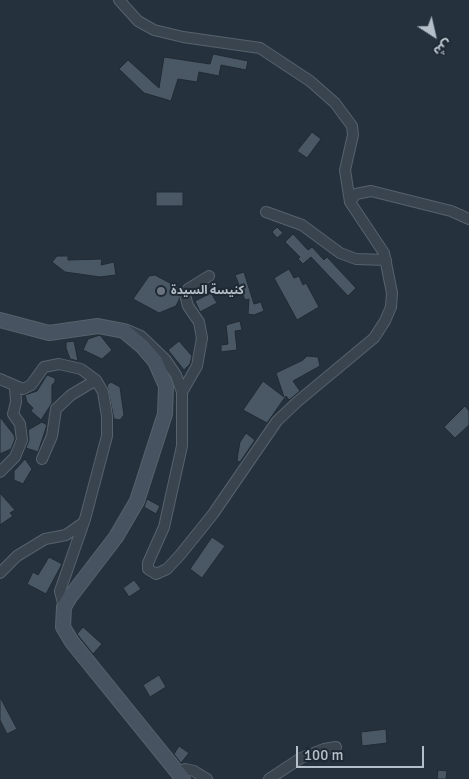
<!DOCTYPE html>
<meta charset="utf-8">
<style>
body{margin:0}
#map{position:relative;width:469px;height:779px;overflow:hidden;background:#25323e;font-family:Signika,"Noto Sans Arabic",sans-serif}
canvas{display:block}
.north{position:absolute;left:409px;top:10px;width:50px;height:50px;-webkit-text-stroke:4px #1e2933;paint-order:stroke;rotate:145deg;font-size:14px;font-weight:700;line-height:20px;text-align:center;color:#b5bfc9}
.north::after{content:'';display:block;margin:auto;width:18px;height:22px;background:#b5bfc9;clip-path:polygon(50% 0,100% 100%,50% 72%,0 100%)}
.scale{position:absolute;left:296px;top:746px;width:128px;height:22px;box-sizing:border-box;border:2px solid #b5bfc9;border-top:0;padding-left:6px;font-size:15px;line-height:18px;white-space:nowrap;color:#b5bfc9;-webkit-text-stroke:4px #1e2933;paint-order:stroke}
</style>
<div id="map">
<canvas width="469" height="779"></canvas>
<div class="north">ش</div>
<div class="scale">100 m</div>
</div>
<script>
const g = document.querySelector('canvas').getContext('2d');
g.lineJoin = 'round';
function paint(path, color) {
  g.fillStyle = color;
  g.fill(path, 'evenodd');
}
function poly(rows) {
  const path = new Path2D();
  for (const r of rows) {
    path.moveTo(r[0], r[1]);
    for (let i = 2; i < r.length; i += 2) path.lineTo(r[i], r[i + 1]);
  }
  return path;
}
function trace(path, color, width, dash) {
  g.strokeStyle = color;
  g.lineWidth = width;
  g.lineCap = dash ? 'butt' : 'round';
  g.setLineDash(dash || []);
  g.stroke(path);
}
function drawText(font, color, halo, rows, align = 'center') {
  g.font = font + ' Signika,"Noto Sans Arabic",sans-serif';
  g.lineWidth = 4;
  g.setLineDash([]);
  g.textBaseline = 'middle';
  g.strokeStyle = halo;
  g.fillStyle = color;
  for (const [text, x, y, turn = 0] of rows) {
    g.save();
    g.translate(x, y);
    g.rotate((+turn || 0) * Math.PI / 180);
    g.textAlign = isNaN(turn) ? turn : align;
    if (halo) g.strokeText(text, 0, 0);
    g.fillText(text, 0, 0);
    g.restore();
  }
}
const building = poly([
 [213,54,248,61,246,70,221,65,219,76,199,72,197,82,178,79,171,101,144,93,119,69,128,60,159,88,164,57,210,64,213,54],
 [312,132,321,139,307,158,297,151,312,132],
 [156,192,183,192,183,206,156,206,156,192],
 [277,227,283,233,277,238,272,232,277,227],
 [293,234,308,250,312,247,324,260,327,257,356,288,348,296,311,257,303,264,298,259,300,257,285,242,293,234],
 [57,256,68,256,68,260,102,259,101,265,114,262,116,275,100,277,65,272,52,262,57,256],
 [289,269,294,278,299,276,303,285,306,283,319,307,297,320,274,278,289,269],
 [244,272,254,304,261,302,264,311,254,315,248,314,249,299,245,300,235,275,244,272],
 [155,275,181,289,179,300,176,306,159,313,133,299,149,276,155,275],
 [211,293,217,303,200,312,195,301,211,293],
 [240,321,242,330,235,331,237,350,221,352,221,345,228,344,226,325,240,321],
 [100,335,112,350,102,359,83,350,88,339,100,335],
 [74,341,78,361,70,359,66,348,66,342,74,341],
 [179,341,192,356,190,364,184,370,168,350,179,341],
 [307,356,318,357,320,366,293,381,300,391,289,400,286,396,267,423,243,410,263,381,284,397,276,373,303,360,307,356],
 [47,375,55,378,55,382,52,385,52,403,41,420,31,411,33,408,27,402,25,395,37,391,47,375],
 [111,382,120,387,124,415,120,420,114,419,107,385,111,382],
 [465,406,469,411,469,425,455,438,444,427,465,406],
 [0,417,14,435,15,439,11,449,0,454,0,417],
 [42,422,47,425,38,452,26,448,29,440,28,430,42,422],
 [246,433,255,440,240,462,237,461,238,453,240,442,246,433],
 [25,459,32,469,23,484,14,480,14,471,25,459],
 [0,493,15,510,10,513,13,516,0,525,0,493],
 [147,499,160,506,156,514,144,507,147,499],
 [212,537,225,546,202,578,190,569,212,537],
 [49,557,62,564,46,594,27,584,33,572,38,575,49,557],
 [134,580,141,589,129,597,123,588,134,580],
 [83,627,102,644,93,654,77,634,83,627],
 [159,675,166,687,150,697,143,685,159,675],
 [0,697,17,729,7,734,0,720,0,697],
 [386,729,387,743,362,746,361,732,386,729],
 [179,746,189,753,181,763,174,754,179,746],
 [438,770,447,771,446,779,437,779,438,770]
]);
const street = poly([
 [119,0,138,21,154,30,183,37,260,48,310,81,335,103,352,126,353,135,345,170,350,202,384,253,392,293,391,307,385,321,374,338,297,402,277,421,213,514,180,555,167,569,156,574,148,569,148,563,164,527,182,446,182,392,176,375,165,359,141,336,127,330],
 [350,202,356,194,371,191,451,211,469,219],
 [266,212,302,225,340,253,356,259,386,260],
 [0,379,23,389,31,385,44,367,59,364,81,369,96,380,71,395,56,409,52,436,42,459],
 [182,392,197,366,202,338,199,322,188,306,185,295,188,289,209,276],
 [0,472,15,457,22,440,20,424,13,414,16,402,15,387],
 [0,573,17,556,45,539,66,535,83,523],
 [64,607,60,591,85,519,107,436,107,416,103,392,96,380],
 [178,772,185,769,194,771,207,779],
 [269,779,301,758,324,749,336,747]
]);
const secondary = poly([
 [0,320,49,333,98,326,124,331,142,346,155,361,166,386,165,414,137,501,116,537,70,597,64,607,63,627,72,642,183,779]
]);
const markers = [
 [161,291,5,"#6b7280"]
];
const poiNames = [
 ["كنيسة السيدة",171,291]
];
paint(building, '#495864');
trace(building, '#202b35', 1);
trace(street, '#57626c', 12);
trace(secondary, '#57626c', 16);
trace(street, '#39444e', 10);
trace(secondary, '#475361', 14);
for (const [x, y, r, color] of markers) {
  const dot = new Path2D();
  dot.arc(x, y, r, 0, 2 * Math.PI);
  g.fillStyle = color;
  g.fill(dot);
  trace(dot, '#1e2933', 2);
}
drawText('bold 12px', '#b5bfc9', '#1e2933', poiNames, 'left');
</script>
